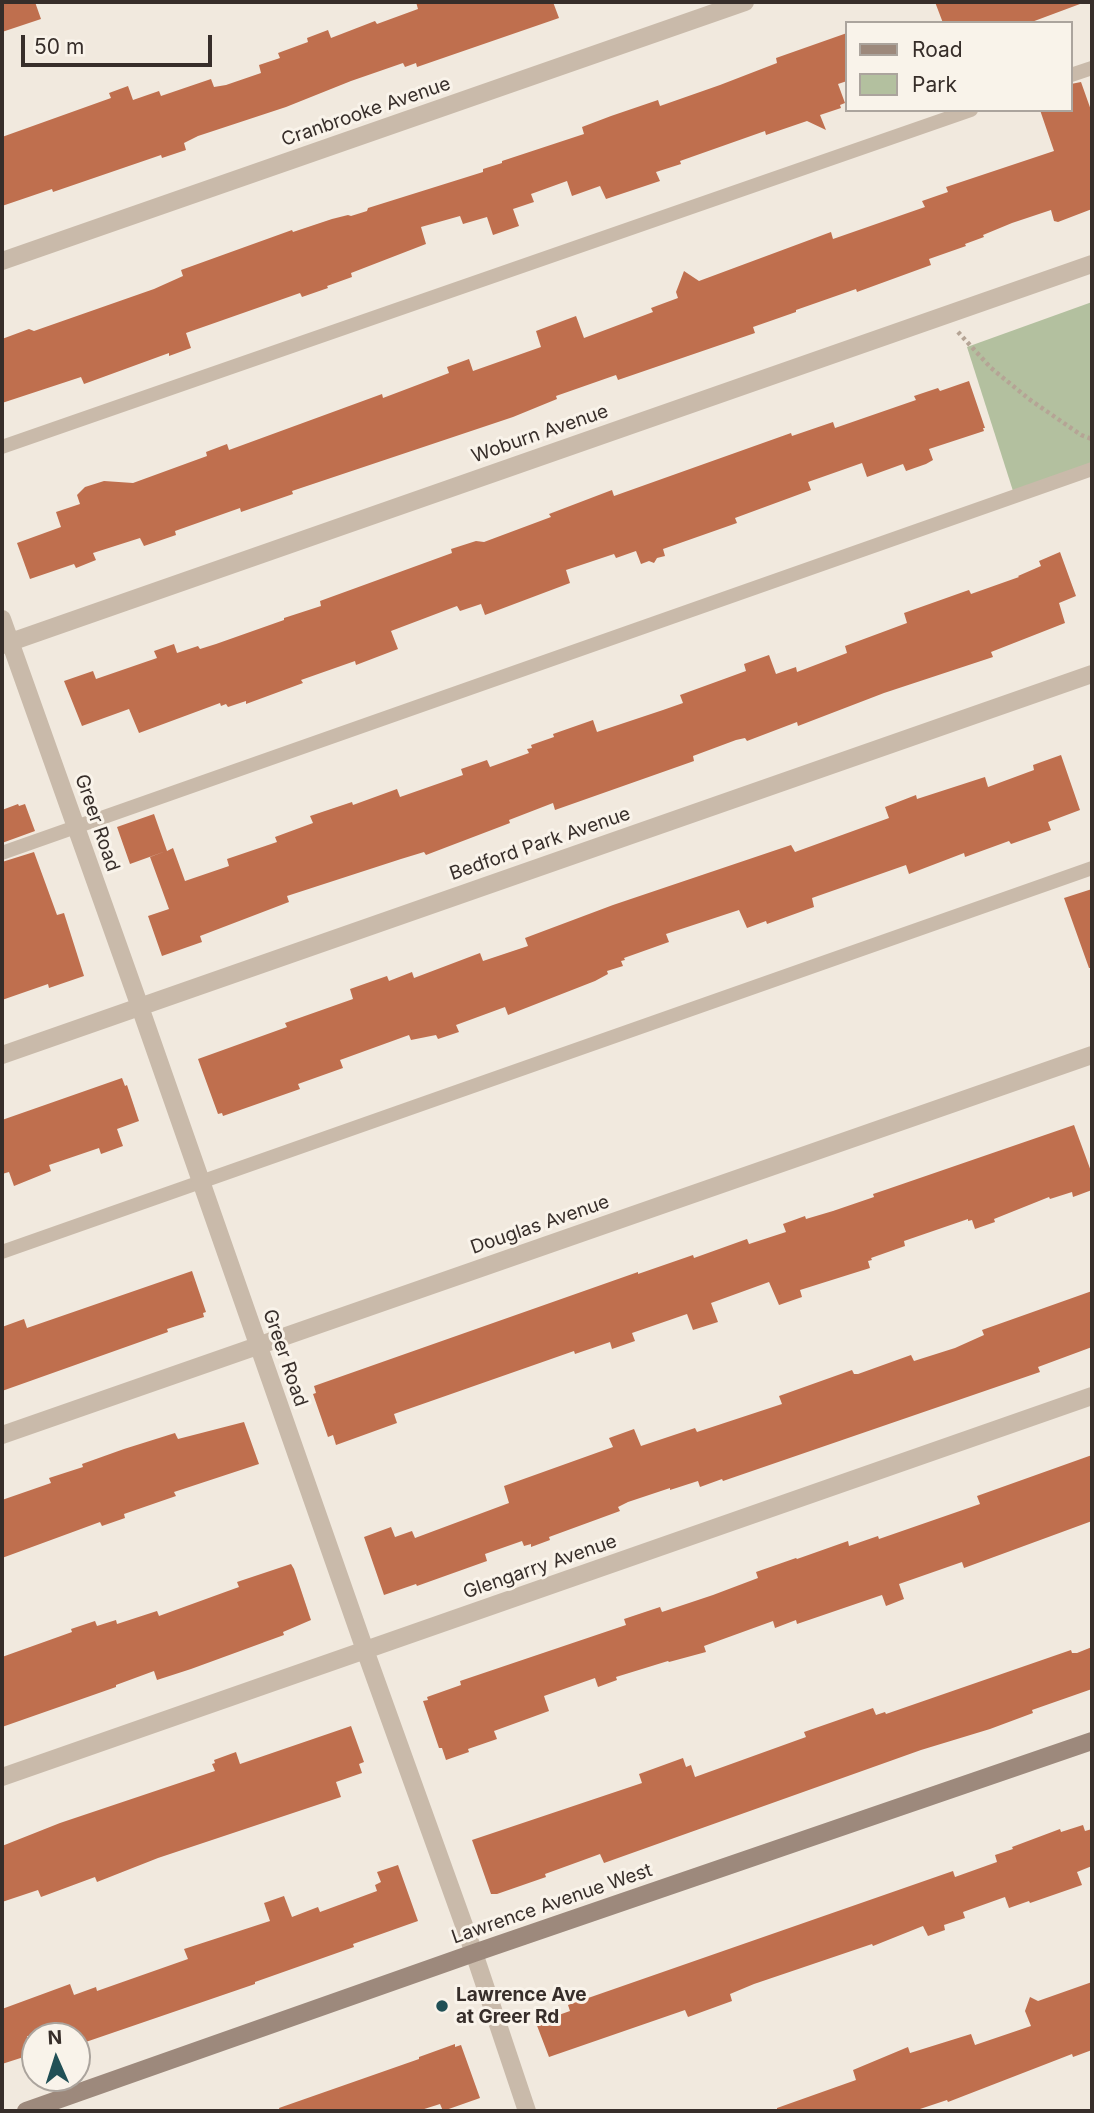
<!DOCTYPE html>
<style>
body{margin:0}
#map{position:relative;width:1094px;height:2113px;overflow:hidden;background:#f1e9de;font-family:Inter,sans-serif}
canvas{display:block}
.frame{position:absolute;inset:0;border:4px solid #372e2a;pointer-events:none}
.legend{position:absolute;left:845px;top:21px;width:228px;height:91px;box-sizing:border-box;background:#f9f3ea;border:2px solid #aba49d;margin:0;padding:9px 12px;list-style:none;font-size:21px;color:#372e2a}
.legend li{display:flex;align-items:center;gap:14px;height:35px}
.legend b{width:35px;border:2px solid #aba49d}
.north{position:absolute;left:21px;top:2022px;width:70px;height:70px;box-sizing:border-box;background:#f9f3ea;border:2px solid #aba49d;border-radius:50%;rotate:357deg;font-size:19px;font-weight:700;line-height:28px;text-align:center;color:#372e2a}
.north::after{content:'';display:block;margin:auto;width:24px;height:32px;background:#215056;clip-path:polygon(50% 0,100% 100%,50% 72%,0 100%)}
.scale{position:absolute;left:21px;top:35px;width:191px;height:32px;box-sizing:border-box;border:4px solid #372e2a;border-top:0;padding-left:9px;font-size:21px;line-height:24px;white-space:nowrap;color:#372e2a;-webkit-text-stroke:5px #f9f3ea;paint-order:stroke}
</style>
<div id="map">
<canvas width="1094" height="2113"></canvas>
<div class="frame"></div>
<ul class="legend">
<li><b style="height:9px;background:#9d897c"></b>Road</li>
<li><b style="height:19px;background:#b3c09f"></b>Park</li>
</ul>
<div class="north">N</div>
<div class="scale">50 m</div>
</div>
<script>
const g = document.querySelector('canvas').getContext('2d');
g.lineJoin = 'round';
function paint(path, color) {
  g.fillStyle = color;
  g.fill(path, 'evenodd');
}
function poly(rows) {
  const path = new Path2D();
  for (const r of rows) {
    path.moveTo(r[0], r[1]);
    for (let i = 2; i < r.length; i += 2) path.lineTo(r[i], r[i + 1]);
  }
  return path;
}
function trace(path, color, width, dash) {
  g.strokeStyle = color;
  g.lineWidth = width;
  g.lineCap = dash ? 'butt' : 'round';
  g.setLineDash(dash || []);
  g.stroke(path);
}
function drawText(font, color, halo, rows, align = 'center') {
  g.font = font + ' Inter,sans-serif';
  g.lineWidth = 6;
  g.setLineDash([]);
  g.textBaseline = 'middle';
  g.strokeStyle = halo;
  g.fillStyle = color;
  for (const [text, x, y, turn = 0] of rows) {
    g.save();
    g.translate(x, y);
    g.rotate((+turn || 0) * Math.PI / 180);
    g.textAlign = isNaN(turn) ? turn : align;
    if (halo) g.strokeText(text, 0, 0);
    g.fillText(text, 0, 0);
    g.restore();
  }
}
const green = poly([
 [1092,302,1092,465,1013,491,967,347]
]);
const building = poly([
 [2,2,35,2,41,19,2,32],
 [416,2,553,2,559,18,417,67,416,63,405,67,403,63,351,81,286,107,198,136,184,143,186,150,162,158,161,155,53,192,52,189,2,206,2,137,111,98,109,93,128,86,133,100,159,91,161,96,211,79,214,87,226,85,261,73,259,65,280,58,278,53,308,42,307,38,328,30,331,38,375,21,377,24,418,9],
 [935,2,1080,2,1080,4,1029,23,943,23],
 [847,33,847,81,838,84,845,103,840,105,841,108,820,115,826,130,807,121,766,135,765,131,680,161,681,164,656,172,660,181,606,199,600,186,572,196,567,181,531,194,534,202,513,209,519,226,493,235,487,217,463,224,460,216,421,227,426,244,351,273,352,277,327,286,328,288,302,297,300,293,186,333,191,348,169,356,169,353,84,384,81,377,2,403,2,339,29,329,34,331,154,289,183,276,181,270,292,230,293,232,332,219,348,215,351,216,367,211,368,208,483,172,483,169,502,163,502,161,584,134,582,127,611,116,658,100,660,106,720,85,777,63,776,58],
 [1081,82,1092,113,1092,209,1058,222,1054,221,1051,210,1012,223,983,235,984,237,965,244,966,246,929,259,931,265,857,292,856,289,796,310,796,312,753,327,755,333,618,380,616,375,556,396,557,399,513,417,292,491,293,494,241,512,240,508,175,531,176,535,144,546,140,538,93,553,96,560,76,568,74,564,30,579,17,543,61,527,56,512,80,504,77,495,85,487,104,481,133,483,207,456,206,452,227,444,229,450,382,394,383,398,449,373,447,367,469,359,473,371,541,347,536,331,576,316,584,338,653,312,651,308,678,298,676,292,684,271,699,281,831,232,833,239,925,207,922,201,948,192,946,187,1054,151,1040,110,1071,110,1071,84],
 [969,381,985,428,983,428,984,431,929,449,933,460,926,464,906,471,903,464,867,477,862,463,808,482,811,490,735,518,737,523,663,549,665,556,657,558,654,563,649,561,641,564,636,551,616,558,614,554,566,570,570,583,485,615,481,604,460,611,457,606,391,631,398,649,356,665,355,661,301,680,303,683,246,704,246,701,228,707,226,704,221,706,220,703,139,733,129,709,82,726,64,681,93,671,96,679,157,658,154,651,174,644,177,653,198,646,200,649,216,644,284,620,284,618,321,606,320,601,452,553,451,549,476,541,484,542,551,517,549,514,612,490,614,496,791,433,792,436,833,422,835,428,916,400,914,396,938,388,940,391],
 [1060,552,1076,596,1059,603,1065,623,991,652,993,657,884,693,798,726,797,722,747,741,745,738,736,740,693,756,694,761,555,810,553,803,509,820,510,823,426,855,424,852,401,859,287,896,289,902,200,936,202,942,162,956,148,916,169,909,150,857,166,851,130,864,117,827,154,814,167,851,173,848,185,881,229,866,227,859,277,842,275,837,313,823,310,816,352,802,353,805,397,789,400,797,463,775,461,769,487,760,490,767,529,753,527,749,532,748,531,745,554,737,553,734,593,720,597,732,663,710,683,703,680,695,746,671,744,664,769,655,776,674,796,667,797,672,847,653,845,646,907,623,904,613,966,591,969,590,971,594,1019,577,1018,576,1041,566,1039,561],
 [1061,755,1080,810,1048,822,1051,830,1011,844,1009,841,965,857,964,853,909,874,906,865,812,898,814,907,767,924,766,921,747,928,739,910,666,934,669,942,624,958,625,960,621,961,623,966,607,971,608,974,595,981,508,1015,505,1007,456,1025,459,1032,438,1039,436,1035,411,1040,409,1035,340,1060,343,1068,298,1084,300,1089,223,1116,222,1113,218,1114,198,1059,287,1027,285,1023,353,999,350,989,387,976,389,981,412,972,414,978,480,953,483,961,528,946,525,938,613,905,791,845,795,852,889,818,885,807,916,795,917,799,985,777,988,787,1034,770,1033,765],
 [18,804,19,806,25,804,35,831,2,843,2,810],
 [34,852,57,915,64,913,84,976,49,988,48,984,2,1000,2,862],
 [1092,889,1092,968,1089,968,1064,898],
 [122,1078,125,1086,127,1085,139,1121,117,1129,123,1146,101,1154,99,1148,49,1165,51,1171,14,1186,9,1172,2,1174,2,1120],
 [1074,1125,1092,1174,1092,1190,1073,1197,1072,1192,1050,1199,1049,1197,994,1219,995,1222,975,1229,972,1220,968,1221,968,1219,904,1241,905,1246,871,1258,872,1260,868,1261,870,1268,800,1290,802,1297,779,1305,769,1282,711,1303,718,1322,693,1330,687,1314,632,1333,635,1341,612,1349,610,1342,575,1354,574,1351,394,1414,397,1423,336,1445,333,1435,328,1437,313,1394,316,1393,314,1386,638,1272,638,1274,693,1255,694,1258,747,1239,749,1244,786,1232,783,1224,805,1216,806,1219,833,1211,874,1197,873,1194,885,1190],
 [192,1271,206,1312,203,1313,204,1317,167,1329,168,1332,2,1391,2,1327,24,1319,27,1328],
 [1092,1291,1092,1347,1038,1367,1040,1372,723,1481,722,1479,700,1487,698,1481,670,1490,670,1488,628,1502,618,1507,620,1511,549,1537,550,1540,531,1547,531,1544,524,1546,522,1541,485,1554,487,1561,417,1586,416,1584,384,1595,364,1537,391,1527,395,1537,412,1531,415,1538,509,1503,504,1486,613,1447,609,1438,634,1429,641,1446,695,1428,697,1432,782,1404,779,1396,852,1370,854,1374,858,1374,911,1355,914,1361,955,1348,984,1335,982,1330],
 [244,1422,259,1464,174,1492,176,1496,124,1514,125,1518,102,1526,100,1522,2,1558,2,1500,51,1483,49,1478,83,1467,82,1464,124,1449,175,1433,178,1439],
 [1092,1455,1092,1521,964,1568,962,1562,899,1584,904,1599,886,1606,882,1595,797,1624,796,1620,775,1628,773,1621,704,1646,706,1652,669,1662,668,1661,616,1677,617,1680,598,1687,595,1678,544,1696,549,1711,494,1731,497,1739,468,1749,469,1752,446,1760,442,1748,439,1748,423,1701,428,1700,427,1697,461,1685,460,1681,626,1625,624,1619,660,1607,662,1612,713,1595,758,1578,756,1572,796,1558,797,1559,848,1541,849,1546,878,1536,879,1539,980,1504,977,1496],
 [291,1564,294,1569,311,1620,283,1632,284,1635,191,1669,157,1680,154,1671,116,1685,116,1687,2,1727,2,1657,72,1632,71,1629,95,1621,97,1626,116,1620,117,1624,157,1611,159,1616,239,1587,237,1582],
 [1092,1647,1092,1689,1032,1710,1033,1713,990,1729,921,1750,604,1863,600,1854,545,1874,546,1877,497,1894,491,1894,472,1840,642,1783,639,1774,683,1758,686,1767,691,1765,695,1777,806,1737,804,1732,873,1708,876,1715,885,1712,886,1714,1071,1650,1072,1653,1077,1653],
 [351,1726,364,1762,359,1764,362,1773,336,1782,341,1797,158,1858,97,1882,95,1877,41,1897,38,1890,2,1902,2,1846,60,1823,215,1771,212,1764,215,1763,214,1760,236,1752,240,1764],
 [1083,1825,1085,1831,1092,1829,1092,1866,1077,1872,1082,1885,1030,1903,1029,1901,1009,1908,1005,1897,963,1912,965,1918,944,1925,945,1930,928,1936,923,1926,873,1946,872,1944,754,1984,730,1994,732,2001,688,2017,685,2010,549,2057,536,2023,570,2011,568,2005,953,1871,955,1877,997,1862,995,1855,1013,1849,1012,1847,1060,1829,1061,1832],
 [398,1865,418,1921,353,1944,354,1947,255,1982,255,1984,77,2045,77,2036,27,2036,33,2054,2,2064,2,2009,70,1984,74,1995,96,1987,97,1991,188,1959,184,1949,270,1921,264,1903,284,1896,292,1917,318,1907,320,1912,377,1891,375,1885,381,1882,377,1872],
 [1092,1982,1092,2050,1073,2057,1072,2054,948,2102,947,2100,914,2111,777,2111,777,2108,856,2080,853,2070,908,2047,910,2053,971,2034,975,2045,1031,2026,1025,2011,1030,1997,1038,2001],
 [455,2044,455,2047,461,2045,480,2098,443,2111,440,2104,418,2111,280,2111,279,2108,419,2059,419,2057]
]);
const path = poly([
 [958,332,991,368,1029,399,1081,435,1092,439]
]);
const lane = poly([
 [1071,75,1092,68],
 [2,447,971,110],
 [2,853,1092,469],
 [2,1252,1092,868]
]);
const street = poly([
 [2,261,745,2],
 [2,619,140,1007,365,1650,474,1953,527,2111],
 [2,645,1092,264],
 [2,1055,1092,674],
 [2,1435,1092,1055],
 [2,1777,1092,1396]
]);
const secondary = poly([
 [26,2111,474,1953,1092,1741]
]);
const markers = [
 [442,2006,7,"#215056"]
];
const streetNames = [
 ["Cranbrooke Avenue",366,112,-19],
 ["Woburn Avenue",540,434,-19],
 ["Greer Road",97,823,71],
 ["Bedford Park Avenue",540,844,-19],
 ["Douglas Avenue",540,1225,-19],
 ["Greer Road",285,1358,71],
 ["Glengarry Avenue",540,1567,-19],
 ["Lawrence Avenue West",552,1904,-19]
];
const poiNames = [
 ["Lawrence Ave",456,1995],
 ["at Greer Rd",456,2017]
];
paint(green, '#b3c09f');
paint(building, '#bf6f4e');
trace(path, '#b5a495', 4.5, [3.5, 3.5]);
trace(lane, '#c9baaa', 14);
trace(street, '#c9baaa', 18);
trace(secondary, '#9d897c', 18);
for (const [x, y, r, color] of markers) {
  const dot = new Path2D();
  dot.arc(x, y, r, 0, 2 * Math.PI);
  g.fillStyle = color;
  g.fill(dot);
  trace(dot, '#f9f3ea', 2.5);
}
drawText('19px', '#372e2a', '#f9f3ea', streetNames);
drawText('bold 19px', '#372e2a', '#f9f3ea', poiNames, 'left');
</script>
